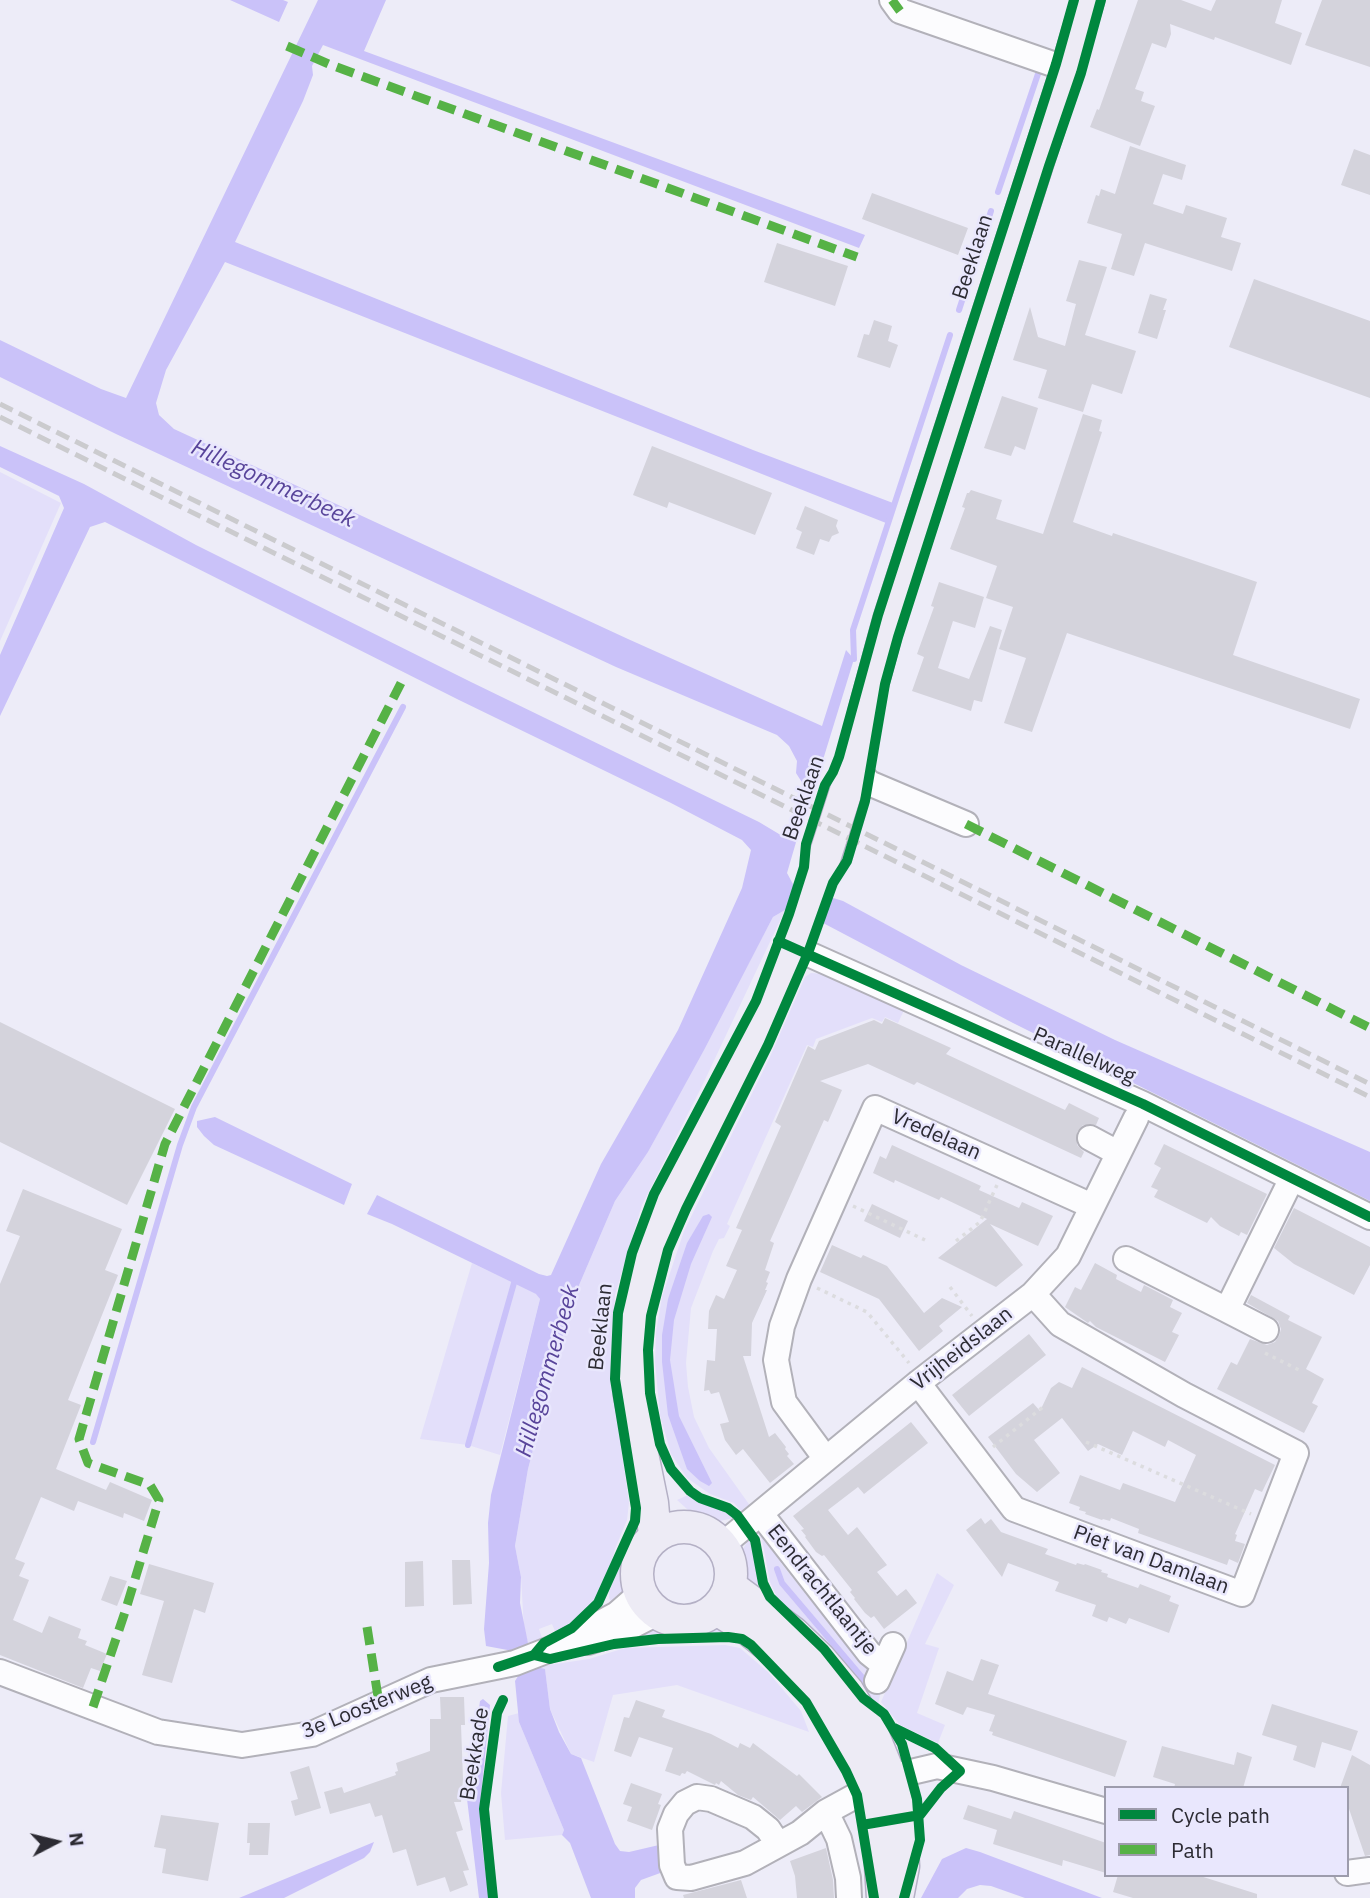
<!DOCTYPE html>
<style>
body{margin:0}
#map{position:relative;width:1370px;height:1898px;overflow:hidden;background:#edecf8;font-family:"IBM Plex Sans",sans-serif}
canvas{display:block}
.legend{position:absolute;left:1104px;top:1786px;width:245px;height:91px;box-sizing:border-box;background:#e9e7fd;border:2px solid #9d9cac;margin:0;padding:9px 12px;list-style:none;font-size:21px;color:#2c2b33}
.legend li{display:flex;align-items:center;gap:14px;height:35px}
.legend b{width:35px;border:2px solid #9d9cac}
.north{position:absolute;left:21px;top:1807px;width:70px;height:70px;-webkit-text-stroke:5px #e9e7fd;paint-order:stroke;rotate:83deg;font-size:19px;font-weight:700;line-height:28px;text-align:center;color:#2c2b33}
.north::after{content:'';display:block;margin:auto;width:24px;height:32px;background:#2c2b33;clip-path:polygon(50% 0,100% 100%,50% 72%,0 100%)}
</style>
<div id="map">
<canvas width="1370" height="1898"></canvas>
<ul class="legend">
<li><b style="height:9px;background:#00873e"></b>Cycle path</li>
<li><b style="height:9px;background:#56b246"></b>Path</li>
</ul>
<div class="north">N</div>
</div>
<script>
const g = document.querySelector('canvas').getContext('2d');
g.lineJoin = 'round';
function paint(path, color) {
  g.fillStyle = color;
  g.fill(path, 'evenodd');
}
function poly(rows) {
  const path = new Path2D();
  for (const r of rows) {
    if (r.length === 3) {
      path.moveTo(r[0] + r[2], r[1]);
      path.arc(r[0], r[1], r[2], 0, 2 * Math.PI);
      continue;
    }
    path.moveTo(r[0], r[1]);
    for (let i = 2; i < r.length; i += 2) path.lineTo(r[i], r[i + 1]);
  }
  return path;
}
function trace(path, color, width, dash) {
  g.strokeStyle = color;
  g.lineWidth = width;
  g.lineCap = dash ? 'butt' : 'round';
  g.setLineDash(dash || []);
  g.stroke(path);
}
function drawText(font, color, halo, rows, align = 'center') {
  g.font = font + ' "IBM Plex Sans",sans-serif';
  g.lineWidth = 5;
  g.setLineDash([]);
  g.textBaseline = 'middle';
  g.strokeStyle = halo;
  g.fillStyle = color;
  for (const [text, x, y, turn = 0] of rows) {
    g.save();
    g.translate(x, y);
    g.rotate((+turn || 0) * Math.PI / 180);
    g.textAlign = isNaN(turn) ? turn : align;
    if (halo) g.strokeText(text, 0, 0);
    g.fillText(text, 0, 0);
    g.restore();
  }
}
const green = poly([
 [0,472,61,503,0,641],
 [785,910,702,1086,642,1205,615,1295,611,1373,629,1503,627,1520,615,1549,608,1576,598,1598,571,1625,557,1636,552,1624,539,1629,542,1638,528,1643,524,1629,521,1577,515,1546,528,1469,571,1304,615,1201,648,1152,773,917],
 [811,973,824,974,905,1008,898,1023,885,1017,882,1022,872,1018,816,1039,813,1047,807,1045,727,1224,730,1226,724,1238,719,1239,713,1251,691,1308,686,1363,688,1387,694,1417,709,1448,751,1507,743,1513,734,1503,710,1494,687,1478,671,1454,660,1415,655,1362,656,1332,662,1297,684,1231,769,1059,805,977],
 [472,1263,537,1294,540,1299,500,1455,468,1445,420,1439],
 [688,1495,726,1510,734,1518,715,1522,697,1518,677,1500],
 [638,1522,645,1530,632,1558,626,1589,614,1605,609,1598,609,1592],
 [760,1531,785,1558,781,1563,861,1663,865,1660,882,1685,878,1705,864,1695,774,1597,776,1595,770,1582,762,1540,758,1532],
 [749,1538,755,1548,760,1580,752,1594,743,1577,741,1566,742,1551],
 [937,1573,954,1585,925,1644,939,1648,917,1713,945,1725,938,1743,900,1725,881,1702],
 [654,1625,686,1630,716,1625,726,1632,643,1637,638,1634],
 [725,1645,740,1648,768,1672,801,1711,809,1732,677,1685,613,1695,594,1762,571,1754,550,1709,545,1670,535,1667,589,1659,625,1648],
 [519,1713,519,1722,564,1830,562,1835,505,1840,501,1793,508,1716]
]);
const water = poly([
 [230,0,283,0,288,2,279,22],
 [318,0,386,0,364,51,865,235,859,248,323,45,312,66,313,75,303,101,235,242,753,450,893,503,886,523,225,262,166,370,156,403,159,415,174,429,628,639,822,726,846,650,854,659,814,789,803,784,796,773,797,761,789,746,777,735,616,667,116,434,0,377,0,340,101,389,126,398],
 [0,446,84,484,196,545,471,682,759,822,784,837,788,828,799,832,787,873,794,886,843,901,961,965,1115,1040,1370,1152,1370,1201,1013,1023,825,924,785,910,773,917,704,1050,648,1152,615,1201,571,1304,528,1469,515,1546,521,1577,520,1603,528,1643,525,1646,532,1666,545,1669,550,1709,559,1732,571,1754,581,1758,615,1844,620,1851,629,1852,659,1845,663,1872,641,1880,635,1888,635,1898,591,1898,570,1843,562,1835,564,1830,519,1722,515,1681,520,1673,513,1651,486,1646,484,1629,489,1563,488,1523,491,1495,540,1299,536,1294,392,1224,367,1214,377,1195,539,1274,547,1276,551,1275,601,1164,678,1030,742,888,751,850,742,840,671,803,459,700,105,522,90,527,0,716,0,655,64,508,59,496,0,467],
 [215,1117,352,1184,344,1205,214,1145,204,1136,197,1127,197,1121],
 [709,1214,712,1217,691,1264,674,1320,670,1360,679,1416,712,1483,709,1486,700,1481,687,1469,668,1415,662,1362,662,1335,668,1299,687,1243,703,1216],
 [483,1699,490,1705,482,1785,480,1830,489,1898,479,1898,467,1799,480,1701],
 [374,1842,370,1852,364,1858,284,1898,239,1898],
 [966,1848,980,1852,1102,1898,1025,1898,991,1886,980,1885,967,1889,958,1898,921,1898,942,1859]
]);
const stream = poly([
 [998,192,1039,71],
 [959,310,991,211],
 [854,659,853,630,950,335],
 [93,1442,180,1145,194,1107,403,707],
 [468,1445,514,1283],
 [777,1569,782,1583,866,1682]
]);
const building = poly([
 [1138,0,1181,0,1211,11,1216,0,1282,0,1275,23,1302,33,1291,65,1215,37,1214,40,1170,24,1171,34,1166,48,1152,43,1135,89,1144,92,1141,101,1155,106,1140,146,1090,127,1097,109,1099,110],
 [1322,0,1370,0,1370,67,1305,45],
 [1130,146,1186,165,1182,180,1163,174,1153,204,1183,214,1186,205,1227,218,1221,237,1241,243,1232,271,1145,243,1134,276,1111,269,1122,234,1087,223,1096,195,1099,196,1101,189,1115,194],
 [1354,149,1370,155,1370,195,1341,185],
 [872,193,968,228,958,255,862,219],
 [777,243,848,266,835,306,764,282],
 [1079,260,1107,267,1085,335,1136,351,1122,394,1092,384,1083,412,1038,398,1047,370,1013,360,1030,307,1038,337,1065,346,1076,304,1066,301],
 [1254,279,1370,321,1370,398,1229,347],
 [1150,294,1167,299,1163,310,1166,310,1157,339,1138,333],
 [874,320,892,326,888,341,898,345,890,368,857,357,864,334,869,335],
 [1002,396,1038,408,1025,450,1015,446,1011,456,984,448],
 [1083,414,1102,420,1099,431,1102,432,1073,522,1112,536,1113,533,1257,582,1233,655,1360,699,1350,729,1067,633,1032,732,1004,723,1026,658,999,649,1013,607,986,598,997,566,950,549,965,508,962,507,967,493,969,493,971,490,1002,500,996,519,1043,534],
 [652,446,772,493,755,535,669,502,667,508,633,495],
 [805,506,838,520,836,526,839,533,832,536,829,542,820,539,814,555,796,548,802,532,796,529],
 [939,582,984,597,975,628,953,621,938,668,969,679,990,626,1002,630,982,702,974,700,971,711,912,691,924,657,917,654,934,607,931,606],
 [885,1018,951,1048,946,1054,1029,1093,1065,1110,1069,1103,1099,1118,1096,1125,1083,1125,1077,1132,1077,1145,1084,1152,1081,1158,917,1082,914,1085,868,1064,820,1081,842,1090,828,1122,824,1120,770,1241,774,1243,765,1270,770,1272,766,1282,768,1283,765,1290,767,1290,752,1323,751,1356,743,1356,769,1437,775,1433,786,1447,785,1449,789,1454,787,1456,794,1464,770,1483,743,1449,736,1455,725,1440,720,1424,729,1422,719,1392,711,1394,709,1390,704,1391,707,1360,715,1361,717,1329,708,1329,709,1311,716,1295,724,1299,737,1270,726,1266,742,1230,736,1228,781,1126,775,1122,808,1046,815,1050,819,1041,874,1020,882,1024],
 [0,1022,175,1109,127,1205,0,1142],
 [1164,1144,1267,1194,1247,1235,1241,1232,1239,1236,1220,1226,1211,1217,1207,1223,1154,1197,1158,1190,1151,1187,1161,1168,1154,1164],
 [892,1145,981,1186,979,1190,1019,1208,1022,1202,1053,1216,1038,1246,990,1224,1023,1265,996,1287,938,1258,987,1219,941,1197,939,1200,895,1180,894,1183,873,1173,880,1156,886,1159],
 [23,1189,122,1229,105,1270,118,1275,68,1400,81,1405,56,1469,106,1490,110,1482,152,1500,144,1521,124,1513,123,1518,78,1501,74,1511,41,1497,15,1559,25,1563,19,1576,29,1580,13,1620,42,1633,49,1616,61,1621,81,1629,78,1638,87,1641,85,1645,107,1654,100,1671,91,1668,83,1688,0,1655,0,1284,20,1236,6,1231],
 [872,1204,908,1221,900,1238,864,1221],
 [1294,1208,1370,1247,1370,1265,1354,1295,1294,1264,1274,1248],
 [832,1245,861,1258,863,1255,887,1266,924,1313,942,1298,962,1307,939,1326,943,1331,919,1351,879,1299,820,1272],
 [1095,1263,1117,1275,1116,1279,1141,1292,1144,1285,1173,1300,1170,1307,1182,1313,1172,1332,1179,1335,1165,1362,1096,1327,1090,1321,1088,1323,1065,1307,1075,1287,1081,1290],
 [1251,1295,1290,1316,1288,1320,1322,1337,1306,1369,1324,1379,1312,1403,1318,1406,1304,1433,1217,1389,1231,1362,1237,1365,1250,1339,1267,1345,1275,1342,1279,1336,1281,1329,1278,1321,1247,1303],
 [1029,1334,1046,1355,969,1416,952,1395],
 [1082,1367,1275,1465,1262,1492,1255,1489,1235,1534,1237,1535,1235,1541,1245,1544,1238,1563,1229,1559,1227,1565,1138,1533,1139,1529,1111,1518,1110,1521,1103,1519,1102,1520,1085,1514,1086,1512,1079,1510,1080,1507,1069,1503,1080,1475,1120,1490,1123,1483,1175,1502,1196,1455,1168,1440,1165,1447,1133,1431,1122,1455,1098,1444,1088,1451,1062,1418,1034,1440,1060,1473,1037,1492,1016,1474,988,1437,1033,1403,1040,1411,1051,1388,1059,1382,1072,1388],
 [911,1422,928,1443,864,1494,858,1487,828,1510,848,1535,857,1527,887,1565,877,1572,897,1596,906,1589,917,1603,884,1629,874,1616,871,1618,865,1613,854,1599,855,1598,850,1592,852,1590,824,1555,822,1556,816,1552,805,1537,806,1536,801,1530,804,1529,793,1516],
 [981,1518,985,1524,991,1519,1001,1532,1048,1549,1045,1554,1076,1565,1077,1563,1084,1565,1085,1564,1102,1570,1101,1572,1108,1574,1107,1577,1138,1588,1140,1584,1171,1596,1169,1601,1179,1605,1169,1633,1129,1618,1126,1624,1109,1617,1107,1622,1092,1616,1096,1605,1055,1591,1059,1582,1008,1563,1002,1577,966,1530],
 [452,1560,470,1560,472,1604,453,1605],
 [423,1561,424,1606,405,1607,405,1562],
 [149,1564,214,1583,205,1613,194,1609,172,1683,142,1675,164,1601,140,1594],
 [110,1576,127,1581,117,1606,101,1600],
 [981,1659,999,1665,988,1694,1127,1741,1115,1777,992,1735,993,1732,989,1731,995,1715,967,1707,963,1715,935,1704,947,1671,973,1681],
 [440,1697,464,1697,465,1725,461,1725,463,1779,461,1802,454,1802,463,1830,456,1832,469,1870,463,1871,468,1885,450,1892,445,1877,417,1886,406,1849,393,1853,382,1815,375,1817,370,1803,330,1814,324,1792,342,1787,344,1793,396,1775,395,1772,398,1771,396,1763,430,1751,430,1719,441,1719],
 [636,1700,665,1710,662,1717,711,1734,738,1748,740,1743,750,1748,753,1743,797,1776,799,1774,822,1797,802,1812,796,1806,780,1820,753,1797,751,1800,738,1795,721,1781,719,1785,716,1783,715,1785,687,1771,685,1774,682,1773,680,1776,665,1771,673,1748,639,1737,631,1757,614,1751,624,1717,629,1718],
 [1272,1704,1358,1731,1351,1751,1322,1742,1315,1768,1293,1760,1297,1746,1262,1735],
 [1162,1746,1234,1765,1237,1752,1252,1757,1243,1788,1174,1788,1175,1784,1153,1777],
 [1352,1755,1370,1765,1370,1855,1365,1856,1347,1803,1347,1788,1340,1788],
 [309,1766,321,1808,295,1816,291,1801,298,1799,290,1772],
 [631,1783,662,1794,658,1804,661,1805,652,1830,627,1821,632,1807,623,1804],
 [968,1805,1011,1819,1014,1811,1106,1843,1106,1873,1063,1860,1062,1866,993,1844,997,1830,963,1819],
 [161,1815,219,1823,208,1881,162,1873,166,1849,154,1847],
 [248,1823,270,1823,268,1855,249,1855,250,1843,247,1843],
 [826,1848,833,1880,834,1898,797,1898,795,1876,790,1861],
 [1118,1875,1197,1875,1257,1894,1257,1898,1133,1898,1113,1892],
 [741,1880,747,1898,684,1898,683,1895,691,1893]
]);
const path = poly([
 [853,1206,925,1240],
 [956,1241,980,1222,997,1185],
 [950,1287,972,1316],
 [817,1288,867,1312,909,1363],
 [1265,1353,1299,1370],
 [1086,1442,1251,1514],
 [993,1447,1043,1407]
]);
const minor = poly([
 [892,0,900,11,1067,69],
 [854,766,869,783,966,824],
 [793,947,1143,1104,1370,1217],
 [1090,1138,1118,1153],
 [1126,1259,1227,1310],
 [1266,1330,1227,1310,1292,1178],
 [918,1383,1014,1509,1242,1594,1296,1453,1184,1395,1060,1324,1033,1294],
 [826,1459,784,1402,776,1360,782,1326,799,1279,875,1108,1092,1206],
 [761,1514,869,1653,884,1665],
 [722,1545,918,1383,1033,1294,1068,1256,1136,1118],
 [588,1642,624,1630,657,1613],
 [0,1672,158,1732,242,1745,312,1734,431,1680,515,1663,556,1647,617,1614,641,1593],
 [877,1681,893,1645],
 [826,1812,839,1839,848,1878,849,1898],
 [778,1844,768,1829,753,1817,711,1799,697,1797,685,1803,676,1814,670,1829,672,1865,677,1877,691,1878,745,1863,800,1833,826,1812,890,1777,937,1766,993,1778,1106,1811],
 [1347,1873,1370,1870]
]);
const major = poly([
 [684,1574,47],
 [655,1537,652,1503,630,1395,634,1377,634,1329,642,1275,666,1216,771,1002,805,918,854,766,865,710,889,621,1063,83,1088,0],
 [731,1587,793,1633,819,1658,848,1692,872,1733,892,1782,900,1819,903,1866,897,1898],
 [717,1609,747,1628,794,1666,812,1686,840,1725,857,1758,874,1805,879,1832,883,1898]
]);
const rail = poly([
 [0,404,1370,1084],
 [0,417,1370,1097]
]);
const quiet = poly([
 [892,0,900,11],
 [287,46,331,65,857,257],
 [966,824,1370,1028],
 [367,1627,379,1703],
 [93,1707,125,1612,159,1500,150,1485,88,1463,79,1439,165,1144,401,683]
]);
const cycleway = poly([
 [778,941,1143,1104,1370,1217],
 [534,1655,550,1659,614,1644,658,1639,728,1637,742,1639,751,1645,806,1702,846,1771,857,1795,874,1898],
 [498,1667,534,1655,544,1643,572,1628,598,1603,635,1521,636,1508,615,1379,618,1313,632,1253,654,1194,756,1001,789,914,804,867,806,844,825,785,833,772,839,757,878,615,1056,64,1074,0],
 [862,1825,920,1815,941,1788,960,1771,935,1748,894,1728],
 [493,1898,484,1809,497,1713,503,1700],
 [904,1898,920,1840,917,1799,902,1744,884,1714,863,1698,824,1649,770,1597,763,1583,755,1540,737,1515,728,1508,700,1498,690,1491,671,1469,660,1444,650,1393,648,1350,651,1316,668,1250,686,1209,768,1045,808,953,833,883,847,861,865,801,885,684,898,637,1049,166,1081,73,1101,0]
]);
const streetNames = [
 ["Beeklaan",973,257,-72],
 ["Beeklaan",804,798,-71],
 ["Parallelweg",1084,1056,24],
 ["Vredelaan",936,1135,24],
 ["Beeklaan",601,1327,-84],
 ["Vrijheidslaan",962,1349,-38],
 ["Piet van Damlaan",1151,1560,20],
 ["Eendrachtlaantje",822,1590,51],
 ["3e Loosterweg",367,1707,-22],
 ["Beekkade",475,1754,-81]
];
const waterNames = [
 ["Hillegommerbeek",273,484,25],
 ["Hillegommerbeek",548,1371,-74]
];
paint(green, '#e3dffa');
paint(water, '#cac2f9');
trace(stream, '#cac2f9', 6);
paint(building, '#d4d3dc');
trace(minor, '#b2b1b9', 28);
trace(major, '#b4b0c5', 35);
trace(path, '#dcdcdf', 3.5, [3.5, 5]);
trace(minor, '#fcfcfe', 24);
trace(major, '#edebf5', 32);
trace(rail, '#cbcbce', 5, [14, 7]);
trace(quiet, '#56b246', 9, [18, 9]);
trace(cycleway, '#00873e', 10);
drawText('21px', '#2c2b33', '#e9e7fd', streetNames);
drawText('italic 23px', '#58449a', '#e9e7fd', waterNames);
</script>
